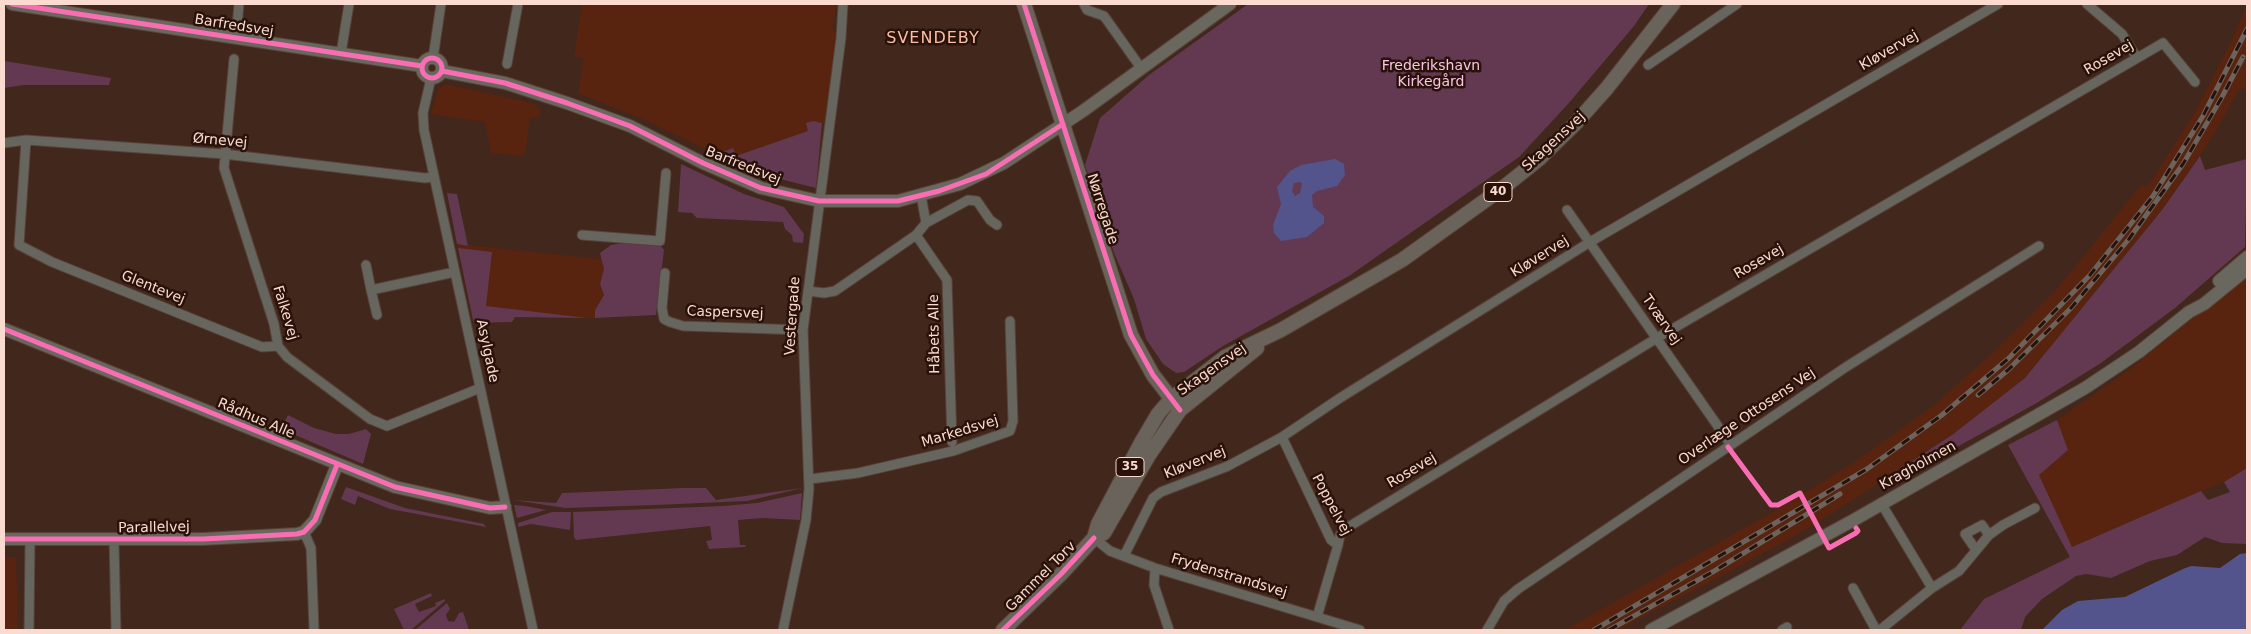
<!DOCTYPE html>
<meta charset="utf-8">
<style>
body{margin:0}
#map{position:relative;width:2251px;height:634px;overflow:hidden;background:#42271c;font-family:"DejaVu Sans",sans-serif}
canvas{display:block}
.frame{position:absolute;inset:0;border:5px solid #fbdacf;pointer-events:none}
</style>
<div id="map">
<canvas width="2251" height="634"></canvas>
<div class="frame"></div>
</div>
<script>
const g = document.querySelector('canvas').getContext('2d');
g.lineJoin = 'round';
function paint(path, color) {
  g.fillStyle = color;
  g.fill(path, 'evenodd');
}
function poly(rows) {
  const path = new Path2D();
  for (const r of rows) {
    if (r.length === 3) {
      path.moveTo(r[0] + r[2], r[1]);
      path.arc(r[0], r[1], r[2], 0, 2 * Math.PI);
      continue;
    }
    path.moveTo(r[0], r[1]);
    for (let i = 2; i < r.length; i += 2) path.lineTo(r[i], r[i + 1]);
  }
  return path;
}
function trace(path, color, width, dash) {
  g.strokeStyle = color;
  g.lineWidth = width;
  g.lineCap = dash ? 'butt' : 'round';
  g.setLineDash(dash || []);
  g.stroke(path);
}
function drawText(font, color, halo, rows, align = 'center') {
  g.font = font + ' "DejaVu Sans",sans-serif';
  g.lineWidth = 5;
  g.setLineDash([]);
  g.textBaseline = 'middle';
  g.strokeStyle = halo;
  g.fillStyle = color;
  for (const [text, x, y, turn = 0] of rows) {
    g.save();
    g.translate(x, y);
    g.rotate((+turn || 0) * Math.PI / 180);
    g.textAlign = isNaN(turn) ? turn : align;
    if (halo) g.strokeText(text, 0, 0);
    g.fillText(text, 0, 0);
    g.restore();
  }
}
const built = poly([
 [582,4,836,4,833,28,836,34,825,121,822,124,816,188,756,173,647,121,578,93,583,58,574,56],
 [2247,4,2247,88,2239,90,2215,133,2162,210,2025,378,1952,435,1876,485,1807,529,1718,578,1618,630,1565,630,1790,502,1859,459,1934,405,1999,347,2056,290,2141,185,2148,186,2195,112,2230,44],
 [445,84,532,103,540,108,540,118,530,117,525,154,521,156,491,153,485,122,431,114,438,89],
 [457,244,602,259,604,269,600,284,604,295,595,310,595,318,515,317,512,322,476,323,473,320],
 [2247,275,2247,468,2224,482,2072,547,2038,475,2068,450,2057,420,2126,372],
 [4,557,16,557,18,630,4,630]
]);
const green = poly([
 [1248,4,1649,4,1634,26,1568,104,1519,157,1349,276,1223,346,1184,372,1176,373,1163,364,1146,339,1134,299,1114,253,1085,165,1100,118,1149,75],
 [4,61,111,78,109,85,24,85,4,88],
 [813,121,822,123,816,188,756,173,719,154,733,148,736,156,808,131,806,123],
 [2200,156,2205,170,2247,159,2245,247,2175,308,2101,363,2035,404,1904,476,1900,469,1952,435,2025,378,2162,210],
 [681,164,744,194,784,207,804,234,803,243,793,242,792,235,785,229,783,222,697,218,692,213,678,212],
 [447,193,457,194,468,246,457,244],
 [622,243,660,245,664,250,656,315,595,318,595,310,604,295,600,284,604,269,600,253,611,245],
 [458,248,492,252,486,306,587,318,515,317,512,322,476,323,473,320],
 [288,415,314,428,336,434,349,434,366,429,371,434,363,464,281,429],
 [2057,420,2068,450,2039,475,2072,547,2201,491,2208,500,2230,492,2224,482,2247,468,2247,544,2222,543,2205,537,2177,555,2150,561,2111,578,2086,574,2076,576,2042,599,2025,617,2021,630,1960,630,1984,599,2070,557,2008,445],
 [346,487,405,508,484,524,486,527,390,509,358,496,355,505,341,499],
 [683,488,706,488,716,500,803,488,747,501,656,505,565,508,513,500,556,503,562,493],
 [802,493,800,520,763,518,738,520,740,545,746,545,745,547,709,549,706,541,712,540,710,526,576,540,574,537,573,512,723,506,757,503],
 [514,505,526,506,546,510,517,518],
 [552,512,571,512,570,530,531,524,518,527,518,523],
 [431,593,432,596,415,604,419,612,436,606,435,603,445,599,445,601,411,630,404,630,394,609],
 [447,603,450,609,446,615,448,621,454,622,459,613,463,612,469,630,415,630]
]);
const water = poly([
 [1335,159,1344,164,1345,175,1337,186,1317,191,1312,195,1313,207,1324,216,1324,223,1307,237,1281,241,1274,233,1273,225,1281,204,1277,187,1290,171,1301,165],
 [1300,182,1302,184,1300,193,1295,196,1292,191,1294,183],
 [2247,553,2247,630,2042,630,2062,610,2078,601,2125,597,2183,569,2191,566,2220,568,2240,554]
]);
const street = poly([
 [1084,4,1087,10,1104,16,1141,68],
 [2087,4,2122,34,2137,58],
 [236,38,239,4],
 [341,53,349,4],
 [433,58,441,4],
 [234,59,224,168,274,324,278,346,287,357,370,419,387,426,480,388],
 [507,64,518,4],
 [1648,65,1737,4],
 [431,78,423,113,424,130,533,630],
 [26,140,19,245,52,262,262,347,278,346],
 [4,143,26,140,224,154,425,178,434,177],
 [921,195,926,223],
 [1567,210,1731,445],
 [582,235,660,241,666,173],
 [916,235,947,280,952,442],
 [366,265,371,290,455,272],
 [665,273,662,308,664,319,670,322,683,326,803,330],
 [371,290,377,315],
 [808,291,824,293,835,291,916,235,926,223,968,200,977,201,990,220,997,225],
 [1282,437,1331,540,1338,545,1317,617],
 [810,479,858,473,953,451,1010,431,1013,421,1010,321],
 [1881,503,1932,588],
 [304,532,311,548,314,630],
 [1094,538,1110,551,1155,568,1360,630],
 [114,540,116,630],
 [1338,545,1340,535,1350,526,1657,338,2163,43,2195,82],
 [1976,550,1965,534,1982,525,1989,535],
 [1124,556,1153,498,1161,492,1228,466,1282,437,1340,398,1590,242,1998,4],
 [1155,568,1154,585,1169,630],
 [1853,588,1876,630],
 [29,630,30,540],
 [783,630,806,520,809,489,803,330,841,38,843,4],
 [1487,630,1504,601,1518,589,1846,367,2039,246],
 [1782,630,1787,627],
 [1880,630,1932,588,1959,571,1989,535,2003,525,2035,508]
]);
const secondary = poly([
 [12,4,422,66],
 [432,68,10],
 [442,71,505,83,567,103,630,126,703,163,761,188,819,201,898,201,960,184,1004,163,1083,111,1230,4],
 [2219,281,2247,257],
 [4,329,395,487,490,508,505,507],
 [4,539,203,539,297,534,304,532,315,520,337,465],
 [1651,630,1852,521,2085,388,2139,352,2189,312,2204,304,2247,269]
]);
const primary = poly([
 [1024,4,1131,335,1153,375,1180,410],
 [1094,538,1098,524,1142,441,1158,414,1171,399,1225,357,1281,330,1402,260,1504,187,1539,159,1575,124,1607,88,1673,4],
 [1003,630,1061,574,1094,538,1104,533,1149,455,1180,410,1257,348]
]);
const rail = poly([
 [1978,395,2008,370,2071,308,2129,239,2183,164,2222,97,2243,57],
 [1594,630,1867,469,1942,415,2009,358,2090,275,2153,196,2203,116,2247,29],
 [1609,630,1716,570,1840,494]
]);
const cycleway = poly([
 [12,4,422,66],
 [1024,4,1131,335,1153,375,1180,410],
 [432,68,10],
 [442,71,505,83,567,103,630,126,703,163,761,188,819,201,898,201,939,191,986,174,1063,124],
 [4,329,395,487,490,508,505,507],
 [1728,447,1771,505,1778,505,1800,493,1829,548,1856,533,1858,531,1856,528],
 [4,539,203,539,297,534,304,532,315,520,337,465],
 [1003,630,1061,574,1094,538]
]);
const shields = [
 [1498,192,28],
 [1130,467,28]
];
const shieldNames = [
 ["40",1498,192],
 ["35",1130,467]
];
const streetNames = [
 ["Barfredsvej",234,26,9],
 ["Kløvervej",1889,51,-30],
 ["Rosevej",2109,58,-30],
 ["Ørnevej",220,141,5],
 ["Skagensvej",1554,142,-43],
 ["Barfredsvej",743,166,22],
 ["Nørregade",1102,209,72],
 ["Kløvervej",1540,257,-32],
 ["Rosevej",1759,262,-30],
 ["Glentevej",153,288,22],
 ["Falkevej",285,313,73],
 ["Caspersvej",725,313,2],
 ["Vestergade",793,316,-86],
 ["Tværvej",1661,320,55],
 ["Håbets Alle",935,334,-91],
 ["Asylgade",487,351,78],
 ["Skagensvej",1212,370,-35],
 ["Overlæge Ottosens Vej",1747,417,-34],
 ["Rådhus Alle",256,419,23],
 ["Markedsvej",960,432,-17],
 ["Kløvervej",1195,463,-22],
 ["Kragholmen",1918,466,-29],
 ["Rosevej",1412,471,-31],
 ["Poppelvej",1331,505,62],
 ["Parallelvej",154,528,-1],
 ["Frydenstrandsvej",1229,576,17],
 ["Gammel Torv",1041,577,-45]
];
const parkNames = [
 ["Frederikshavn",1431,66],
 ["Kirkegård",1431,82]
];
const quarterNames = [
 ["SVENDEBY",933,39]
];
paint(built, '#58240f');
paint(green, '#623950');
paint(water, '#54548c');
trace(street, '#584238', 11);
trace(secondary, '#584238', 14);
trace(primary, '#584238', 16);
trace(street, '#66655e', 9);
trace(secondary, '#6a675e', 12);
trace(primary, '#6a635b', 14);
trace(rail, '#6c635d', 5);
trace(rail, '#28120a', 3, [9]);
trace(cycleway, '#f96db3', 5);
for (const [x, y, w] of shields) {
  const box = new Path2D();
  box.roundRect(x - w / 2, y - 9.5, w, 19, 4);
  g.fillStyle = '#28120a';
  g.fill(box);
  trace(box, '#fbdacf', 1);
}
drawText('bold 12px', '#fbdacf', null, shieldNames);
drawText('14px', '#fbdacf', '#28120a', streetNames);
drawText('14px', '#fbc3e6', '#28120a', parkNames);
g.letterSpacing = '1px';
drawText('16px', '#fcbda7', '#28120a', quarterNames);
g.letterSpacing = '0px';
</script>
